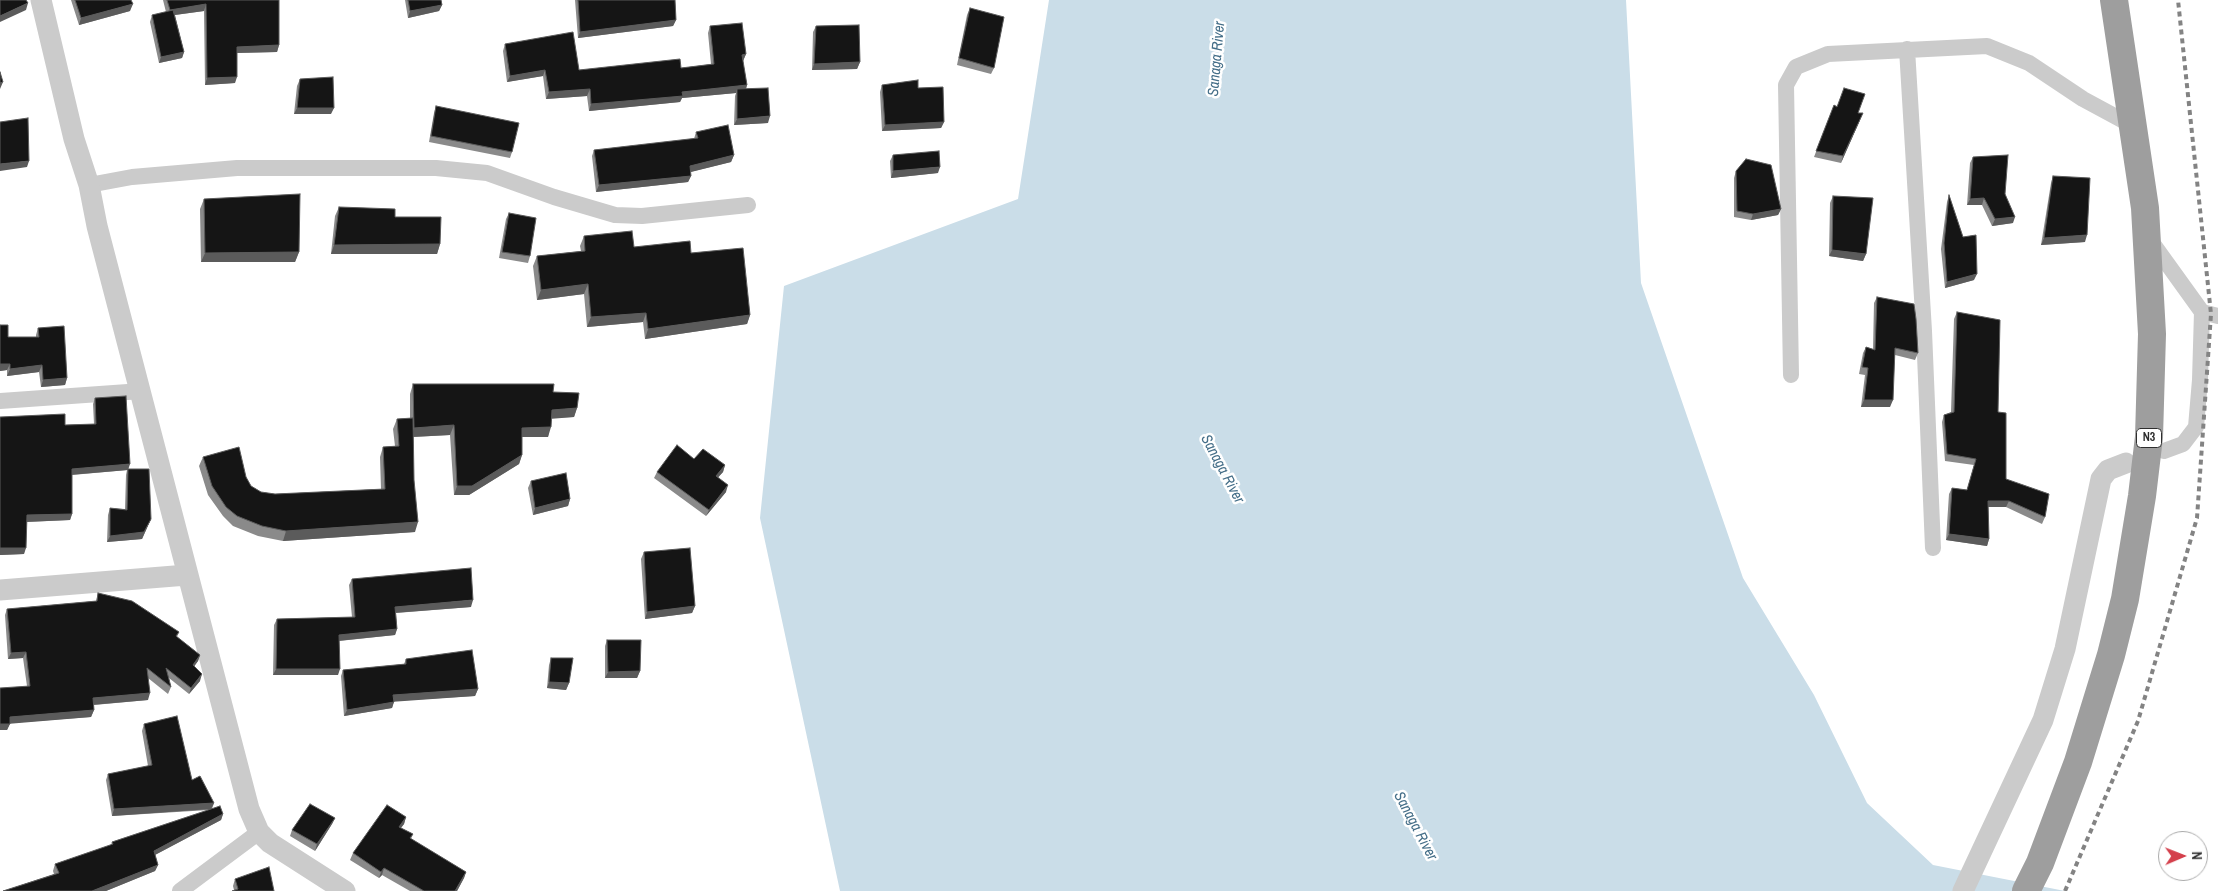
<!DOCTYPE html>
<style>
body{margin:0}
#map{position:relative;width:2218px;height:891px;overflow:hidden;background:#fff;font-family:"Archivo Narrow",sans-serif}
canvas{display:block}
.north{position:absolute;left:2158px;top:831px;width:50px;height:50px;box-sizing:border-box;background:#fff;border:1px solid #ababab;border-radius:50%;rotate:89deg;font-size:14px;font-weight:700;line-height:20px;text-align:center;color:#2e2e2e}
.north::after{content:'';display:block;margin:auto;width:18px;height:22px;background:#d4404c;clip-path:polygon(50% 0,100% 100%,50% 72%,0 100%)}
</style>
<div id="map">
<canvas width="2218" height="891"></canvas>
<div class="north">N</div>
</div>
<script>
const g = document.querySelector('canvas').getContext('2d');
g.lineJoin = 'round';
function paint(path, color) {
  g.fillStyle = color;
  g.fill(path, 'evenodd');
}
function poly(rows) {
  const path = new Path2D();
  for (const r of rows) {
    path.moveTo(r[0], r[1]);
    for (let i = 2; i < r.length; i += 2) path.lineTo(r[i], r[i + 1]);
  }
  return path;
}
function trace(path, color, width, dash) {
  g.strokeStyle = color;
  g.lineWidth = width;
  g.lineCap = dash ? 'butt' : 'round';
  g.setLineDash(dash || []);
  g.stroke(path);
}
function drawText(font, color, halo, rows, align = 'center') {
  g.font = font + ' "Archivo Narrow",sans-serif';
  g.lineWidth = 5;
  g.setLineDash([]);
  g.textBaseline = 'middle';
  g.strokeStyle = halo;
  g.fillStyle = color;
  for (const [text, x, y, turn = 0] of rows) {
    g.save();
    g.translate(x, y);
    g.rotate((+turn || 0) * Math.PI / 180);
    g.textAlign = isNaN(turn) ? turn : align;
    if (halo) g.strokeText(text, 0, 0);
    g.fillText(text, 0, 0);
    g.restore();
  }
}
const water = poly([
 [1049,0,1626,0,1641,283,1743,578,1814,695,1867,803,1933,865,2065,891,840,891,760,518,784,286,1018,199]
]);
const minor = poly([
 [1907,49,1924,331,1933,548],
 [89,185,132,177,237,168,436,168,487,173,554,197,615,215,642,216,748,205],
 [2148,237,2202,312,2200,380,2196,427,2183,444,2164,451],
 [2202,312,2218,316],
 [1791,375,1786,85,1796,67,1828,54,1987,46,2029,63,2083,99,2133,126],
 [0,401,142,391],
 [180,891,259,832]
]);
const tertiary = poly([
 [41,0,74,139,89,185,97,226,249,809,259,832,270,843,345,891],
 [0,590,187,575],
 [1963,891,2043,720,2065,649,2101,479,2108,470,2126,463]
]);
const trunk = poly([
 [2026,891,2040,863,2078,762,2111,655,2125,599,2142,496,2149,437,2152,334,2145,208,2114,0]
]);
const rail = poly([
 [2065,891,2138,721,2197,518,2211,314,2178,0]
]);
const wall = poly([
 [71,0,131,0,130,11,79,25],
 [163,0,279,0,279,45,277,52,237,53,235,83,205,85,204,11,175,15,184,52,182,58,159,63,150,22,152,15,166,12],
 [405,0,441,0,442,5,439,11,408,18],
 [575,0,675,0,676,20,673,26,578,38],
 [970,8,994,68,991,74,957,65,967,15],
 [710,26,746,54,743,61,747,85,746,89,768,123,734,125,735,96,736,93,682,98,680,102,589,111,587,96,546,99,543,76,507,82,503,51,505,44,579,70,681,68,711,64,708,33],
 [816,26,860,62,857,69,812,70,813,32],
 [300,79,331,114,294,114,297,86],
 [882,85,918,88,944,122,941,128,882,131,880,92],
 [1834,105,1858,113,1860,120,1841,163,1814,157],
 [436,106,512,152,510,158,429,142,434,113],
 [696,132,734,155,731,162,690,172,691,176,688,182,596,192,592,156,594,150,694,139],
 [893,155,938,173,891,178,890,161],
 [1973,157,2005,194,2013,223,1992,226,1982,205,1967,205,1970,163],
 [1736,171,1781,209,1778,215,1751,220,1734,217,1734,178],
 [2053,176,2085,242,2041,245,2051,183],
 [1949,195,1974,280,1945,288,1941,249,1947,202],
 [1833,196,1866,254,1863,261,1829,256,1830,203],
 [204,199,299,252,295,262,201,262,200,209],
 [339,207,395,217,440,244,437,254,331,254,335,216],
 [509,213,530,256,528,263,499,258,506,219],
 [584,236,634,247,691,253,750,315,747,324,645,339,643,322,587,327,584,294,537,300,533,266,537,256,581,251,580,246],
 [1877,297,1918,353,1915,360,1895,355,1890,407,1861,407,1865,375,1859,374,1863,353,1866,347,1873,349,1874,303],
 [1957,312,1998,412,2006,479,2045,517,2042,524,2006,507,1988,507,1989,539,1987,546,1946,540,1949,494,1952,488,1967,490,1974,465,1945,461,1942,422,1944,415,1951,412,1954,319],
 [0,325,8,337,36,337,36,335,38,328,67,378,65,385,41,387,39,372,7,376,7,370,0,371],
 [413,384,553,392,577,408,574,417,551,418,548,437,522,437,522,455,519,464,469,495,454,495,450,435,413,437,415,532,283,541,258,536,233,526,223,516,208,495,199,466,203,457,246,477,251,486,261,492,275,494,381,489,380,457,383,447,395,446,393,429,397,419,410,418,410,394],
 [95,398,128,469,151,519,142,539,107,542,108,515,110,508,125,509,126,475,127,470,72,475,72,514,70,520,27,522,24,554,0,555,0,417,65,425,94,424,93,404],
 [694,459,725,465,723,472,718,477,726,492,706,516,654,478,657,472],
 [531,481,570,499,568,506,533,515,528,488],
 [644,552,695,606,692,613,645,619,641,559],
 [352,579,471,607,396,613,397,629,395,635,339,641,338,675,273,675,274,625,277,619,352,617,349,585],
 [98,593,179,632,177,637,200,655,198,661,194,666,200,681,189,694,169,678,171,687,168,694,148,678,148,700,94,705,94,710,91,717,10,723,7,730,0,730,27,686,23,658,8,659,5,615,7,609,96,601],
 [607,640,640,671,637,678,605,678,605,646],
 [551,658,569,683,566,690,547,688,549,665],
 [406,659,478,689,475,696,394,701,392,708,344,716,341,676,343,670,404,664],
 [144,724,192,780,214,803,212,809,223,814,221,820,155,855,158,865,155,871,106,891,3,891,54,874,53,871,55,864,111,845,112,842,209,810,112,816,106,780,108,774,148,766,142,731],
 [406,817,404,824,401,828,413,834,411,839,466,872,464,878,457,891,410,891,382,875,379,878,350,860,353,853],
 [335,818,332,824,315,851,290,836,292,830],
 [235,879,274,891,234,890,233,886]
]);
const shadedWall = poly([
 [28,3,26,10,0,22,0,16],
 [133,4,130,11,79,25,81,18],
 [206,4,204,11,167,16,170,10],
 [442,5,439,11,408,18,410,11],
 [676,20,673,26,578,38,580,32],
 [279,45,277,52,234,53,237,47],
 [184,52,182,58,159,63,161,57],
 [746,54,743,61,742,55],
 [860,62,857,69,812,70,814,64],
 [545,70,543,76,507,82,510,76],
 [237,77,235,83,205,85,207,78],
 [3,82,0,89,0,83],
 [747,85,745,92,737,89,736,93,682,98,680,102,589,111,591,104,682,92],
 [590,89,587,96,546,99,549,92],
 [297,108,334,108,331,114,294,114],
 [1863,113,1860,120,1841,163,1843,156],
 [770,116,768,123,734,125,737,119],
 [944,122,941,128,882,131,885,125],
 [734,155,731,162,687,173,690,166],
 [29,161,27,167,0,171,0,164],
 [940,167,938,173,891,178,893,171],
 [691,176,688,182,596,192,599,185],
 [1984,198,1982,205,1967,205,1970,199],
 [1781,209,1778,215,1751,220,1753,214],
 [2015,217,2013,223,1992,226,1995,219],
 [2087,235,2085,242,2041,245,2044,238],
 [440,244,437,254,331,254,334,245],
 [1832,250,1866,254,1863,261,1829,256],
 [299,252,295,262,201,262,205,253],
 [1977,274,1974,280,1945,288,1947,282],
 [588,284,584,294,537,300,541,290],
 [646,313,643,322,587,327,591,317],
 [750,315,747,324,645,339,648,329],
 [0,364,10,364,7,370,0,371],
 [42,365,39,372,7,376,10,369],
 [67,378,65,385,41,387,43,380],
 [1864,400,1893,400,1890,407,1861,407],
 [577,408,574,417,549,419,552,410],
 [454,425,450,435,411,437,414,428],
 [551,427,548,437,518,437,522,428],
 [522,455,519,464,469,495,454,495,457,486],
 [130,464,128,470,69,475,72,469],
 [725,465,723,472,714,482,716,476],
 [728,485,726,492,706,516,709,510],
 [570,499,568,506,533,515,535,508],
 [1988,501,2009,501,2006,507,1986,507],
 [72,514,70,520,24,522,27,515],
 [151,519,142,539,107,542,110,536],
 [418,522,415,532,283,541,286,531],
 [1949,534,1989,539,1987,546,1946,540],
 [0,548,26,548,24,554,0,555],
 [473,600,471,607,393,613,395,607],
 [695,606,692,613,645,619,647,612],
 [397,629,395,635,337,641,339,635],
 [26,652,23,658,8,659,11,653],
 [200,655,198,661,191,671,193,665],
 [276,669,340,669,338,675,273,675],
 [640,671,637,678,605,678,608,672],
 [202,674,200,681,189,694,191,688],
 [549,682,569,683,566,690,547,688],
 [478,689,475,696,390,702,393,695],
 [150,693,148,700,91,705,93,698],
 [394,702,392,708,344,716,347,710],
 [94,710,91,717,7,724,10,717],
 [0,724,10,724,7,730,0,730],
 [214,803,211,809,112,816,114,809],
 [223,814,221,820,151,857,154,851],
 [406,817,404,824,396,834,399,827],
 [335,818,332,824,315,851,317,844],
 [158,865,155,871,106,891,92,891],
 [384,868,382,875,379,878,381,872],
 [466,872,464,878,457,891,455,891]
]);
const building = poly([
 [0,0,26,0,28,3,0,16,0,0],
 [75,0,131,0,133,4,81,18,75,0],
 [167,0,279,0,279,45,237,47,237,77,207,78,206,4,170,10,167,0],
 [408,0,441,0,442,5,410,11,408,0],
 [578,0,675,0,676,20,580,32,578,0],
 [970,8,1004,17,994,68,959,58,970,8],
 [173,10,184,52,161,57,152,15,173,10],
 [742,23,746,54,742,55,747,85,682,92,683,96,591,104,590,89,549,92,545,70,510,76,505,44,573,32,579,70,680,59,681,68,714,64,710,26,742,23],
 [859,25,860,62,814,64,816,26,859,25],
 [0,72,3,82,0,83,0,72],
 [333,77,334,108,297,108,300,79,333,77],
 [918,80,918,88,943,87,944,122,885,125,882,85,918,80],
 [768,88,770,116,737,119,737,89,768,88],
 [1844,88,1865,94,1858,113,1863,113,1843,156,1816,151,1834,105,1837,107,1844,88],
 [436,106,519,123,512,152,431,136,436,106],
 [28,118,29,161,0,164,0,122,28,118],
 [728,125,734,155,690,166,691,176,599,185,594,150,698,138,696,132,728,125],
 [939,151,940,167,893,171,893,155,939,151],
 [2008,155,2005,194,2015,217,1995,219,1984,198,1970,199,1973,157,2008,155],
 [1746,159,1771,165,1781,209,1753,214,1737,211,1736,171,1746,159],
 [2053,176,2090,178,2087,235,2044,238,2053,176],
 [300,194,299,252,205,253,204,199,300,194],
 [1949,195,1963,237,1976,235,1977,274,1947,282,1944,243,1949,195],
 [1833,196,1873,198,1866,254,1832,250,1833,196],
 [339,207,395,209,395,217,441,217,440,244,334,245,339,207],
 [509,213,536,218,530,256,502,252,509,213],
 [632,231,634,247,690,241,691,253,743,248,750,315,648,329,646,313,591,317,588,284,541,290,537,256,585,251,584,236,632,231],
 [1877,297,1914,304,1916,319,1918,353,1895,348,1893,400,1864,400,1868,368,1862,367,1866,347,1875,350,1877,297],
 [1957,312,2000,320,1998,412,2006,413,2006,479,2049,494,2045,517,2009,501,1988,501,1989,539,1949,534,1952,488,1967,490,1976,459,1947,454,1944,415,1954,412,1957,312],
 [0,325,8,325,8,337,39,337,38,328,64,326,67,378,43,380,42,365,10,369,10,364,0,364,0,325],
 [413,384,554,384,553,392,579,393,577,408,552,410,551,427,522,428,522,455,472,486,457,486,454,425,414,428,413,384],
 [126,396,130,464,72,469,72,514,27,515,26,548,0,548,0,417,65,414,65,425,96,424,95,398,126,396],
 [413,418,414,480,418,522,286,531,262,526,237,516,226,507,212,486,203,457,239,447,246,477,251,486,261,492,275,494,385,489,383,447,399,446,397,419,413,418],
 [677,445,694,459,703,449,725,465,716,476,728,485,709,510,657,472,677,445],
 [128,469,149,469,151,519,144,532,110,536,110,508,127,510,128,469],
 [566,473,570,499,535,508,531,481,566,473],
 [690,548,695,606,647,612,644,552,690,548],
 [471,568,473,600,395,607,397,629,339,635,340,669,276,669,277,619,355,617,352,579,471,568],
 [98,593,132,601,179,632,176,636,200,655,193,665,202,674,191,688,166,668,171,687,147,668,150,693,93,698,94,710,10,717,10,724,0,724,0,688,30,686,26,652,11,653,7,609,97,601,98,593],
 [607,640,641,640,640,671,608,672,607,640],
 [472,650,478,689,393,695,394,702,347,710,343,670,406,664,406,659,472,650],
 [551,658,573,658,569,683,549,682,551,658],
 [177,716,192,780,200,776,214,803,114,809,108,774,152,765,144,724,177,716],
 [310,804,335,818,317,844,292,830,310,804],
 [387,805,406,817,399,827,413,834,410,838,466,872,455,891,424,891,384,868,381,872,353,853,387,805],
 [220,806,223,814,154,851,158,865,92,891,3,891,59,873,55,864,113,844,112,842,220,806],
 [269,867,274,891,232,891,238,889,235,879,269,867]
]);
const shields = [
 [2149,438,25]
];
const shieldNames = [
 ["N3",2149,438]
];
const waterNames = [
 ["Sanaga River",1217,59,-85],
 ["Sanaga River",1222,469,62],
 ["Sanaga River",1415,826,62]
];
paint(water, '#cadde8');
trace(minor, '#cbcbcb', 16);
trace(tertiary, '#cbcbcb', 21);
trace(trunk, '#9e9e9e', 28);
trace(rail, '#838383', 4, [5, 4]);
paint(wall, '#8a8a8a');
paint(shadedWall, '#5b5b5b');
paint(building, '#151515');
trace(building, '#5b5b5b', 1);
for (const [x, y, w] of shields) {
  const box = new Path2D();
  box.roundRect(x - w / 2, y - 9.5, w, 19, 4);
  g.fillStyle = '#fff';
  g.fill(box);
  trace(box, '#2e2e2e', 1);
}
drawText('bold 12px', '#2e2e2e', null, shieldNames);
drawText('italic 15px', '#446e88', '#fff', waterNames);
</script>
